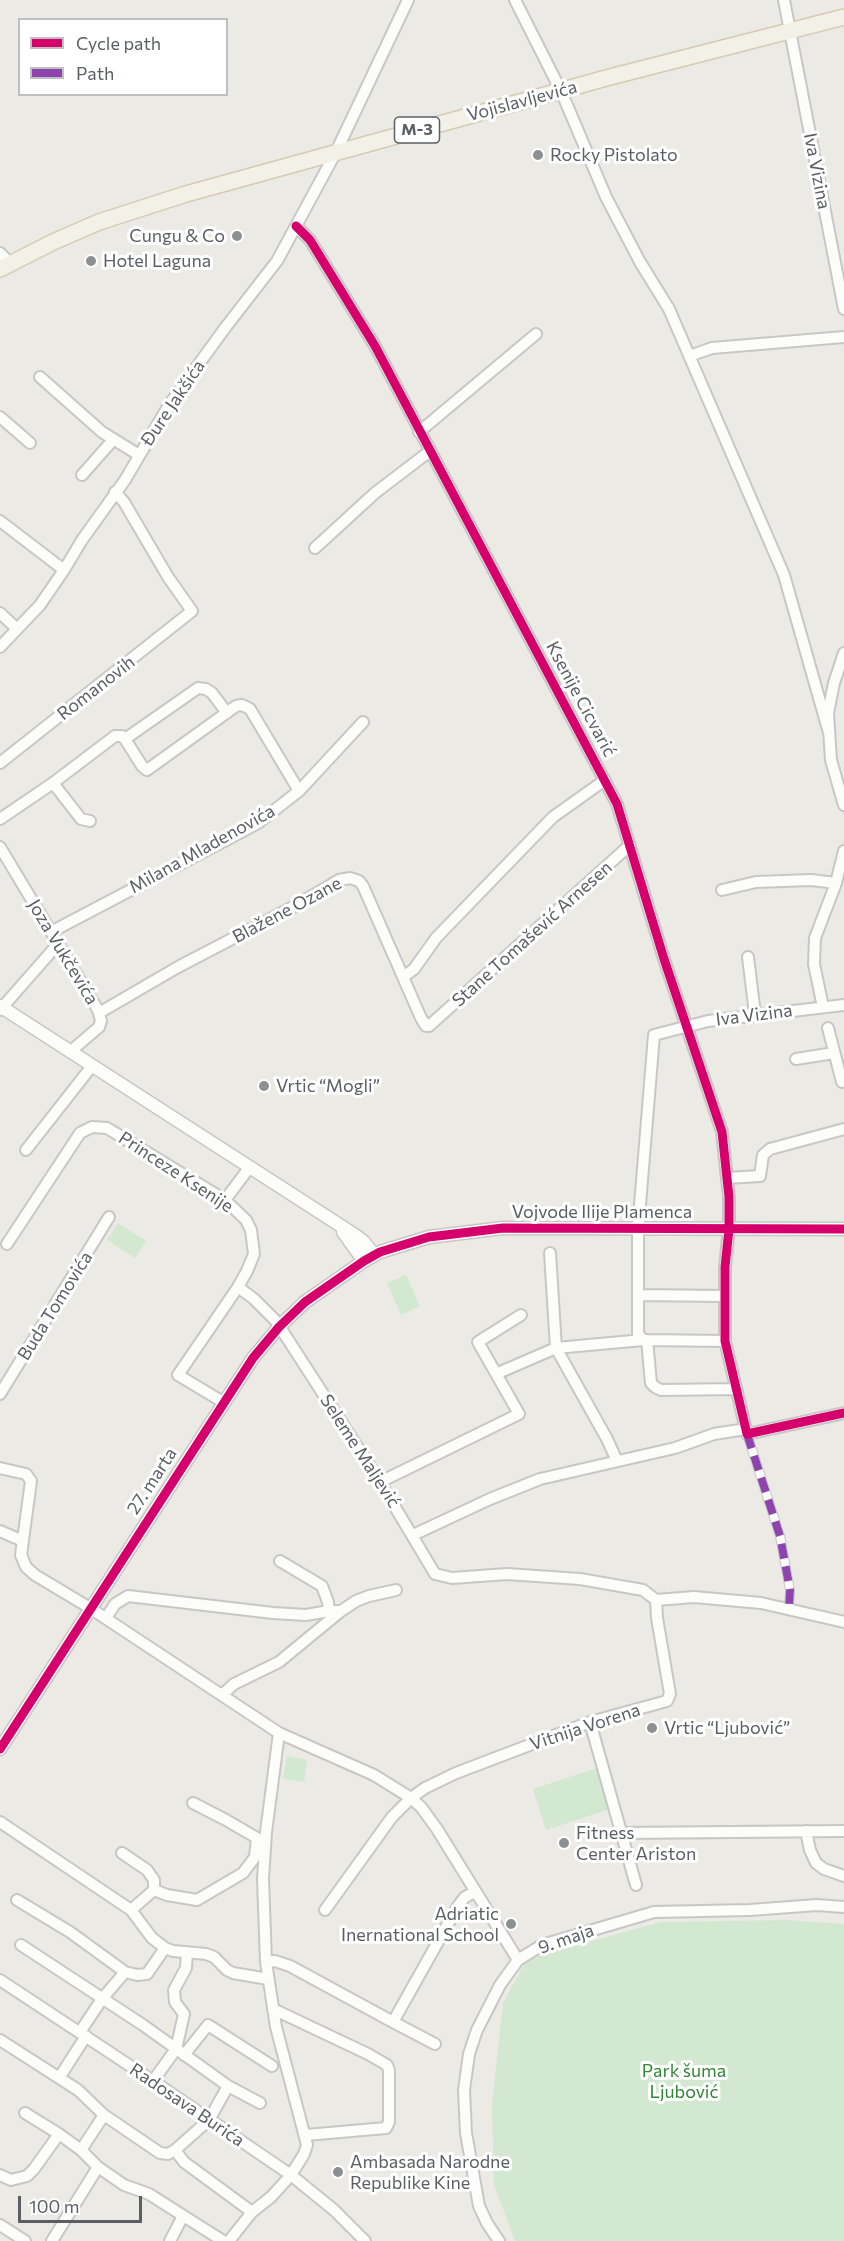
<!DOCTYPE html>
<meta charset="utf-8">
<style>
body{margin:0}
#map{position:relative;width:844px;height:2241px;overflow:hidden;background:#ebeae5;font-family:Commissioner,sans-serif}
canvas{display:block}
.legend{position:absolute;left:18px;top:18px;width:210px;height:78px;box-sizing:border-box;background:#fff;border:2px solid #bdbfc1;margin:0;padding:8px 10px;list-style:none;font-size:18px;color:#5b5f64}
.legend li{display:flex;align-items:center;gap:12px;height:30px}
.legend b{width:30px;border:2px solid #bdbfc1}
.scale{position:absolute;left:18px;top:2196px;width:124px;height:27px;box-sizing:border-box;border:3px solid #5b5f64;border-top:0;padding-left:8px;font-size:18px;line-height:21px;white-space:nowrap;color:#5b5f64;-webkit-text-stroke:4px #fff;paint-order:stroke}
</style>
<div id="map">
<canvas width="844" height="2241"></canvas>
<ul class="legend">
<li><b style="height:8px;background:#d6006c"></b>Cycle path</li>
<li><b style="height:8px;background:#8e44ad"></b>Path</li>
</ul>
<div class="scale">100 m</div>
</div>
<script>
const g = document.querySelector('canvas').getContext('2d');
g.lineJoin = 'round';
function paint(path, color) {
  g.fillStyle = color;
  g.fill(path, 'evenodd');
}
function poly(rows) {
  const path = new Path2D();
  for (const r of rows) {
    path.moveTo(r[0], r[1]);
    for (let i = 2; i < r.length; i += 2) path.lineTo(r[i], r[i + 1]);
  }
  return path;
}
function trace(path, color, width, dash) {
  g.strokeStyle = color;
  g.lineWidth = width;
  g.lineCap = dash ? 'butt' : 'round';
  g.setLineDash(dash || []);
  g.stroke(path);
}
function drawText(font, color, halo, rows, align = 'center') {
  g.font = font + ' Commissioner,sans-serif';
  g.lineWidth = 6;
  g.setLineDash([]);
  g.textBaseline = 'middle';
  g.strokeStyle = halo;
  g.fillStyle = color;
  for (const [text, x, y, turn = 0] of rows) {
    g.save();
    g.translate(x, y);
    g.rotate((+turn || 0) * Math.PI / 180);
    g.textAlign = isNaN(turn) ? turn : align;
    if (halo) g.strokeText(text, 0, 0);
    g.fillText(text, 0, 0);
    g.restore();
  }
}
const green = poly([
 [118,1223,146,1241,135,1258,107,1240],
 [406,1275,420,1306,401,1315,387,1283],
 [287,1756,307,1760,304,1782,283,1779],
 [597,1768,610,1809,546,1830,533,1789],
 [787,1920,844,1924,844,2241,515,2241,494,2185,492,2105,503,2003,527,1959,661,1922]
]);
const pedestrian = poly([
 [747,1434,780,1536,790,1590,789,1608]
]);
const minor = poly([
 [515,0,561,91,606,197,640,262,669,309,784,575,829,733],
 [784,0,844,309],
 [296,226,310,240,375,346,617,804,664,959,722,1132,729,1197,729,1229,725,1267,725,1341,747,1434,844,1413],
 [0,253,10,263],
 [689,356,712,348,844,337],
 [40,377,102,432,139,455],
 [0,417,30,443],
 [419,432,536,334],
 [82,475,113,440],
 [0,521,64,570],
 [315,548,375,493,430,451],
 [0,613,16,628],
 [0,647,40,605,64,570,82,540,125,480,169,405,225,328,277,261,336,152,408,0],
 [844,653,834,683,828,713,831,760,844,805],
 [125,739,198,688,206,689,212,693,227,713],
 [0,763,192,611,168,577,124,502,115,492],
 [53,783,81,819,90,821],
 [0,819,53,783,115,736,122,736,125,739,142,766,147,770,236,706,242,705,250,709,299,791],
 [0,847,98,1010,101,1021,99,1027,71,1051],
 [722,890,756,882,811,880,836,883],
 [51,932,258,823,299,791,363,722],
 [748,957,755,1014],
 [403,977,414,969,436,938,553,817,605,780],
 [823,1007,814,964,815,938,836,883,844,851],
 [0,1010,58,944],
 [99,1013,178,967,293,907,339,880,350,878,359,881,363,886,421,1018,426,1026,429,1026,630,845],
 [828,1028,842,1082],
 [796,1059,834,1053],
 [26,1150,92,1066],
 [727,1178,760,1176,763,1155,770,1149,844,1129],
 [225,1200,249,1168],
 [7,1244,80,1133,92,1127,107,1128,225,1200,246,1220,251,1230,254,1254,247,1271,238,1287,178,1375,223,1402],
 [550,1253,556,1348,607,1439,617,1461],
 [238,1287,254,1299,276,1321,380,1482,435,1574,452,1578,507,1574,580,1579,643,1590,656,1600,694,1597,761,1603,844,1622],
 [638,1295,724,1296],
 [643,1340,638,1334,638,1229,654,1035,708,1021,844,1005],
 [647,1340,651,1383,655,1387,661,1390,735,1389],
 [498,1373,556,1348,643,1340,725,1341],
 [0,1394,109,1217],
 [0,1468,26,1474,31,1481,21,1555,26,1567,35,1575,90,1608,279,1733,374,1775,411,1798,421,1807,437,1829,518,1960],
 [380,1482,519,1414,478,1342,521,1315],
 [0,1531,23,1541],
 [413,1535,490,1499,540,1479,675,1448,714,1434,746,1429],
 [280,1561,322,1586,328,1602,329,1611],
 [106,1618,115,1604,128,1596,273,1613,306,1615,329,1611,341,1611],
 [223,1694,234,1684,279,1662,341,1611,356,1601,369,1596,396,1590],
 [590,1722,636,1885],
 [0,1822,131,1910,152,1938,165,1948,173,1951,206,1954,214,1957,227,1970,233,1973,268,1979],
 [806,1831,810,1850,816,1863,824,1869,844,1876],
 [622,1833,844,1831],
 [122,1853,147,1870,154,1880,154,1890,131,1910],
 [154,1890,167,1895,197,1900,243,1873,255,1857,257,1838,226,1820,193,1803],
 [17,1900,70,1932,125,1972],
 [325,1910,392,1817,411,1798,425,1788,456,1773,590,1722,667,1701,670,1694,657,1618,656,1600],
 [21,1945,143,2025,228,2086,260,2103],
 [266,1962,275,1961,290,1966,393,2022,458,1906,465,1897,475,1892],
 [0,1980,153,2081,291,2175,334,2210,365,2241],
 [273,2009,368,2054,387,2065,389,2070,389,2122,386,2128,306,2135],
 [393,2022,435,2044],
 [80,2032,102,1999,125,1972,137,1975,147,1974,165,1948],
 [0,2040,78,2090,104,2115,160,2153,168,2154,175,2150,209,2120,228,2086],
 [184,2055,208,2025,272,2066],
 [59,2078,86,2036],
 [153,2081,176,2049,184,2014,175,2002,174,1990,186,1968,187,1952],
 [25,2113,59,2134,81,2150,98,2167,124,2185,149,2194,223,2241],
 [81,2150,104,2115],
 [175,2150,184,2162,252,2212],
 [0,2175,11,2180,27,2176,34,2169,59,2134],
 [0,2225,25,2241],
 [52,2241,98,2167],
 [170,2241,183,2216],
 [229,2241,252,2212,271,2197,291,2175,304,2154,307,2145,276,2027,266,1962,263,1879,266,1832,279,1733],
 [499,2241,487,2223,479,2206,466,2133,464,2090,469,2054,477,2030,500,1985,518,1960,542,1945,654,1912,750,1910,817,1905,844,1907]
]);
const tertiary = poly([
 [0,1006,355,1235,364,1242,374,1255],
 [343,1232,364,1261],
 [0,1749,253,1358,279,1327,305,1302,364,1261,380,1252,429,1237,503,1228,844,1229]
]);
const primary = poly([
 [0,269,53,242,99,222,186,194,610,77,844,17]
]);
const quiet = poly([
 [747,1434,780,1536,790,1590,789,1608]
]);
const cycleway = poly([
 [296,226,310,240,375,346,617,804,664,959,722,1132,729,1197,729,1229,725,1267,725,1341,747,1434,844,1413],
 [0,1749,253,1358,279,1327,305,1302,364,1261,380,1252,429,1237,503,1228,844,1229]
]);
const markers = [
 [538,155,6,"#8d9091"],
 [237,236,6,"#8d9091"],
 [91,261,6,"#8d9091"],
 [264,1086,6,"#8d9091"],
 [652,1728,6,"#8d9091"],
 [564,1843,6,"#8d9091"],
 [511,1924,6,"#8d9091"],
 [338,2172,6,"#8d9091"]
];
const shields = [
 [417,130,45]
];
const shieldNames = [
 ["M-3",417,130]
];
const streetNames = [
 ["Vojislavljevića",522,101,-15],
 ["Iva Vizina",817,171,79],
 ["Đure Jakšića",173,403,-56],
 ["Romanovih",96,688,-38],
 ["Ksenije Cicvarić",581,699,62],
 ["Milana Mladenovića",202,849,-29],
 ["Blažene Ozane",287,910,-28],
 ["Stane Tomašević Arnesen",532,934,-42],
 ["Joza Vukčevića",63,952,59],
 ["Iva Vizina",754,1015,-7],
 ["Princeze Ksenije",176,1172,33],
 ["Vojvode Ilije Plamenca",602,1212],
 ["Buda Tomovića",55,1306,-58],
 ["Seleme Maljević",360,1451,57],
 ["27. marta",152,1481,-57],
 ["Vitnija Vorena",585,1727,-18],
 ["9. maja",566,1939,-19],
 ["Radosava Burića",187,2105,34]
];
const poiNames = [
 ["Rocky Pistolato",550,155],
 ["Cungu & Co",225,236,"right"],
 ["Hotel Laguna",103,261],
 ["Vrtic “Mogli”",276,1086],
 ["Vrtic “Ljubović”",664,1728],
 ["Fitness",576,1833],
 ["Center Ariston",576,1854],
 ["Adriatic",499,1914,"right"],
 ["Inernational School",499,1935,"right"],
 ["Ambasada Narodne",350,2162],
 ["Republike Kine",350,2183]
];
const parkNames = [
 ["Park šuma",684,2071],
 ["Ljubović",684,2092]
];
paint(green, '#d2e8d0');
trace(pedestrian, '#c7c7c6', 10);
trace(minor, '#c7c7c6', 14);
trace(tertiary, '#c7c7c6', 15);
trace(primary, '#d4cbb2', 18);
trace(pedestrian, '#fcfcfb', 8);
trace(minor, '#fcfcfb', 10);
trace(tertiary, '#fcfcfb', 12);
trace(primary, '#f3f1e7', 15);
trace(quiet, '#8e44ad', 8, [15, 8]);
trace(cycleway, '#d6006c', 9);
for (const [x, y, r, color] of markers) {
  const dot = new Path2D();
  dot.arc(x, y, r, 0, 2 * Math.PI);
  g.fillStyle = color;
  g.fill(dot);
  trace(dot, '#fff', 2);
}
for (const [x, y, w] of shields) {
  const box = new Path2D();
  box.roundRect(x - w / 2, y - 13, w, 26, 4.5);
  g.fillStyle = '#fff';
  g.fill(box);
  trace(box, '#5b5f64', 1.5);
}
drawText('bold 16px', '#5b5f64', null, shieldNames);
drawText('18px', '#5b5f64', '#fff', streetNames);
drawText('18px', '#5b5f64', '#fff', poiNames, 'left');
drawText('18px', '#318537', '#fff', parkNames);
</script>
